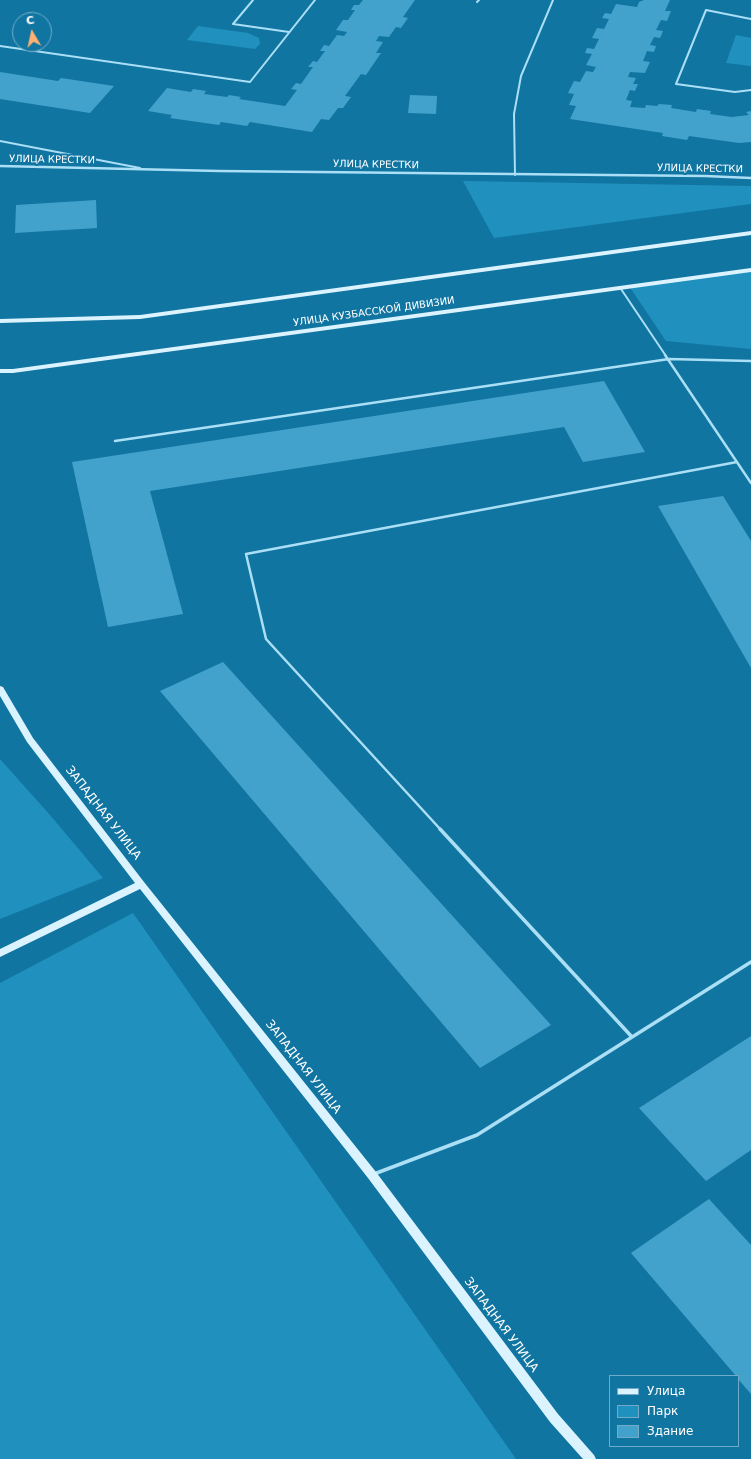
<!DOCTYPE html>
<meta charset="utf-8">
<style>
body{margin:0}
#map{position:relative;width:751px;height:1459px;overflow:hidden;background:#1175a2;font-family:"DejaVu Sans",sans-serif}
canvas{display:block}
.legend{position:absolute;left:609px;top:1375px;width:130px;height:72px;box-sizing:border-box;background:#1175a2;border:1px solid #70acc7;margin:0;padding:5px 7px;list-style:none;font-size:12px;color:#fff}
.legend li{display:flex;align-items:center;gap:8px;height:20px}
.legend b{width:20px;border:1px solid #70acc7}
.north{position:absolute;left:12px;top:12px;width:40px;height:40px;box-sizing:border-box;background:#1175a2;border:1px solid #70acc7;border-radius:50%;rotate:351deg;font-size:11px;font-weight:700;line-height:16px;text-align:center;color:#fff}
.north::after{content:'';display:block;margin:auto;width:14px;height:18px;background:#ffb16f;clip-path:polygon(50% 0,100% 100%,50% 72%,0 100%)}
</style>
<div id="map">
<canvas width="751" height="1459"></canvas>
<ul class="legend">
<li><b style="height:5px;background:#dbf3fe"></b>Улица</li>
<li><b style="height:11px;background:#2090bf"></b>Парк</li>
<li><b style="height:11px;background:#43a2cb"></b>Здание</li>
</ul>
<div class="north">С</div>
</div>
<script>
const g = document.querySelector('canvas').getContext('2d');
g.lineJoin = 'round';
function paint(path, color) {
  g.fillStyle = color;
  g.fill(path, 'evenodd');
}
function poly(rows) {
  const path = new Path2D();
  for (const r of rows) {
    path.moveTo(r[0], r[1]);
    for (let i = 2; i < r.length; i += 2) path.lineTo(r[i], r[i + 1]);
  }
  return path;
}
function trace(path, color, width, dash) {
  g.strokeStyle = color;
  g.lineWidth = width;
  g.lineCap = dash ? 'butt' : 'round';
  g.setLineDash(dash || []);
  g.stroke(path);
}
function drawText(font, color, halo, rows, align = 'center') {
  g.font = font + ' "DejaVu Sans",sans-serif';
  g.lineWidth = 4;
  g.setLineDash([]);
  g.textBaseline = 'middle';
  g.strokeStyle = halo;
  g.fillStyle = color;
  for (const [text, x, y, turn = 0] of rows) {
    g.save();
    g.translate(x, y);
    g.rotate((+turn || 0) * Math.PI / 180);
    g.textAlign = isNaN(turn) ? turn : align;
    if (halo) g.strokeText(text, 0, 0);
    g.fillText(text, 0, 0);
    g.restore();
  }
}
const green = poly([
 [198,26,248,33,259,38,260,44,255,49,187,40],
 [736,35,751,38,751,66,726,63],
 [463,181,751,186,751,204,494,238],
 [751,269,751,349,666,341,629,286],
 [0,759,50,815,103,878,0,919],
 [133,913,516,1459,0,1459,0,983]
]);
const building = poly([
 [363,0,415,0,403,17,408,18,401,28,396,27,389,37,379,36,376,41,383,42,376,53,381,53,366,75,361,74,345,96,351,97,343,108,338,108,329,120,321,119,312,132,250,122,247,126,221,122,219,125,170,118,172,115,148,111,167,88,191,92,193,89,206,91,204,94,227,97,229,95,241,97,239,99,285,106,297,90,291,89,296,83,301,84,313,67,308,67,313,61,317,62,325,51,320,51,324,45,329,46,337,35,344,36,347,32,336,30,343,20,348,20,355,10,351,10,354,5,359,5],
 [644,0,670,0,665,11,671,11,667,21,661,20,656,30,663,31,660,38,654,37,650,45,656,46,654,52,647,51,643,61,650,62,645,73,630,72,628,77,636,78,633,84,638,84,635,91,630,90,626,100,632,101,630,107,645,108,646,105,657,106,659,104,672,105,671,108,696,112,697,109,711,111,710,114,732,117,749,115,746,112,751,111,751,142,739,143,689,136,687,140,662,136,663,133,570,119,576,106,569,105,574,94,568,93,574,81,580,82,586,71,593,72,596,67,586,65,592,54,585,53,587,48,594,49,599,39,592,38,597,28,604,29,609,19,602,18,605,13,611,14,616,4,637,7,639,2],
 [0,72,58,81,61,78,114,86,90,113,0,99],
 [410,95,437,96,436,114,408,113],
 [96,200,97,228,15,233,16,205],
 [604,381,645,452,583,462,564,427,150,491,183,614,108,627,72,462],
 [723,496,751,541,751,668,658,506],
 [223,662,551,1025,480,1068,160,691],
 [751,1036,751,1150,706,1181,639,1108],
 [709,1199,751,1245,751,1394,738,1379,738,1376,736,1376,631,1253]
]);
const laneFar2 = poly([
 [253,0,233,24,289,32],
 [477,2,479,0],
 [751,19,706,10,676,84,735,92,751,90],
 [0,46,250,82,315,0],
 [0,141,140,168],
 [515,175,514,114,521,76,553,0],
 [621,289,666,356]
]);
const laneFar1 = poly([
 [665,355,751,483],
 [115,441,669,359,751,361],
 [441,830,266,639,246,554,737,462]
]);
const lane = poly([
 [440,829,632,1037],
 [374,1174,477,1135,751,962]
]);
const street = poly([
 [0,166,219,171,705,176,751,178]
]);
const secondary = poly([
 [751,231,751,235,140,319,0,323,0,319,140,315,751,231],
 [751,268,751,272,13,373,0,373,0,369,13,369,751,268],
 [0,686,3,687,33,738,144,882,376,1172,558,1414,594,1455,596,1459,583,1459,550,1422,368,1178,140,889,0,957,0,949,135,883,27,742,0,696,0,686]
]);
const farStreetnames = [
 ["УЛИЦА КРЕСТКИ",52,160,1],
 ["УЛИЦА КРЕСТКИ",376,165,1],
 ["УЛИЦА КРЕСТКИ",700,169,1],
 ["УЛИЦА КУЗБАССКОЙ ДИВИЗИИ",374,312,-8]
];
const streetNames = [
 ["ЗАПАДНАЯ УЛИЦА",103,813,52],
 ["ЗАПАДНАЯ УЛИЦА",303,1067,52],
 ["ЗАПАДНАЯ УЛИЦА",501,1325,53]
];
paint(green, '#2090bf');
paint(building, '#43a2cb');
trace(laneFar2, '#aadff5', 2);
trace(laneFar1, '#aadff5', 2.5);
trace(lane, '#aadff5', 3.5);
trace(street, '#aadff5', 2.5);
paint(secondary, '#dbf3fe');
drawText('10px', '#fff', '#1175a2', farStreetnames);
drawText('12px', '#fff', '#1175a2', streetNames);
</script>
